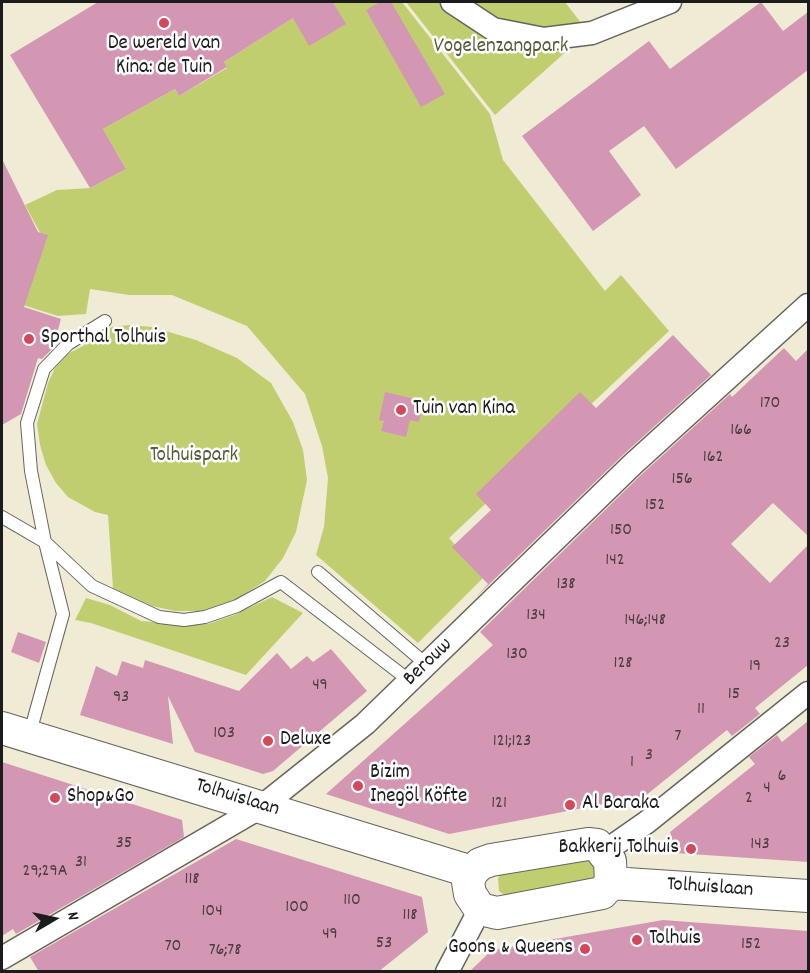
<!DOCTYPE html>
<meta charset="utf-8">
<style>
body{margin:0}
#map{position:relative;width:810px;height:973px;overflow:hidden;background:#f0ebd5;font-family:Dekko,sans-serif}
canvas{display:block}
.frame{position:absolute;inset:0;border:3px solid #1c1c1c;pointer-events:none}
.north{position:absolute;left:24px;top:889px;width:60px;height:60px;-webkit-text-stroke:4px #fff;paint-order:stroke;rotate:81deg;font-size:16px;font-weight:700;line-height:24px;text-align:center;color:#1c1c1c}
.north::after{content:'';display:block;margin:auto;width:21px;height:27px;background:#1c1c1c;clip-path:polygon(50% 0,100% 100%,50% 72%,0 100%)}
</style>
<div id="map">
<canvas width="810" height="973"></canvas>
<div class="frame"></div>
<div class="north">N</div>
</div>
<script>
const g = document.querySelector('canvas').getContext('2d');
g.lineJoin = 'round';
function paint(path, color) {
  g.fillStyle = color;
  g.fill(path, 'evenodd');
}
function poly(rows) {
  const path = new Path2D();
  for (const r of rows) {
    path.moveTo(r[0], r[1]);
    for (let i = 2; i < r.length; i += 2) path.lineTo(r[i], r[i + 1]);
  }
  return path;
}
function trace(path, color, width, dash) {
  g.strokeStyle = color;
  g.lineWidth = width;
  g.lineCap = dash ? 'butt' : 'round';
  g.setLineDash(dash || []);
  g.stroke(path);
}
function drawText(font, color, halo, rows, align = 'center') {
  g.font = font + ' Dekko,sans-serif';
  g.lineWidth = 5;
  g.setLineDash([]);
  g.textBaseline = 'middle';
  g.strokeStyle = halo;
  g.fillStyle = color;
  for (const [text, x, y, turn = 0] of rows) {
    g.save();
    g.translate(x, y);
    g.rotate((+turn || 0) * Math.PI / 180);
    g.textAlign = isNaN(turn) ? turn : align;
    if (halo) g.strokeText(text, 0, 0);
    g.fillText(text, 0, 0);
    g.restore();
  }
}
const green = poly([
 [333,2,402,2,490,114,503,160,605,291,621,275,669,331,449,538,484,577,418,643,316,555,324,527,328,478,322,446,305,394,247,326,172,295,129,295,90,289,86,314,58,316,23,305,43,238,25,205,57,190,90,188,126,169,103,129,175,89,179,96,227,68,224,62,293,18,345,24],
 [406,2,565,2,588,32,495,115],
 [129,325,152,327,196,340,237,358,271,383,293,422,303,450,307,480,296,532,283,558,265,581,224,607,199,611,175,611,152,606,113,588,108,515,95,512,68,497,56,483,46,465,40,445,37,424,48,383,55,368,69,353,83,346,97,333,112,327],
 [272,597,303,613,246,675,91,623,75,620,86,598,110,605,141,621,187,625,208,624,234,615],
 [578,854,597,862,596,881,510,899,499,891,498,879,502,869]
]);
const building = poly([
 [98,2,333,2,346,24,309,46,293,18,224,62,227,67,179,96,175,89,103,129,126,169,90,188,10,55],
 [380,2,391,2,445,94,421,107,366,10],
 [761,2,783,31,808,12,808,70,676,169,644,126,609,151,641,195,593,231,522,136,649,41,670,69],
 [2,159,38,232,48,235,24,307,61,319,53,348,42,359,38,358,21,414,2,425],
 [673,335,711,375,624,454,476,597,488,584,452,547,491,510,476,494,580,392,596,408],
 [784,348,796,361,808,349,808,536,773,503,731,544,770,583,808,545,808,665,755,708,760,714,732,736,727,730,645,796,511,822,449,834,326,794,493,645,480,632,642,474,730,394,732,397],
 [385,392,424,401,419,422,410,420,406,437,381,431,384,421,379,420],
 [18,632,46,642,39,663,11,652],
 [331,649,367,691,273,771,263,774,195,752,168,696,173,744,80,715,96,666,117,676,122,661,143,668,145,660,239,691,277,653,291,669,307,656,313,662],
 [808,721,808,862,676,853,670,832,755,764,749,757,777,735,782,742],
 [2,762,182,820,184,837,16,934,13,929,2,936],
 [236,839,422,897,428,932,378,972,39,972,30,957],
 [663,920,808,931,808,972,469,972,492,950]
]);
const lane = poly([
 [2,517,45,542,92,586,159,617,184,620,205,617,237,606,281,582,410,681],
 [318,572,427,665],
 [29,736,63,614,45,542,31,471,27,423,44,369,68,344,105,321]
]);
const street = poly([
 [452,2,493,29,544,39,592,33,670,2],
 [604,852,647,822,808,693],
 [2,958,261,807,365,724,633,464,808,305],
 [447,972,480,909]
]);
const secondary = poly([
 [2,728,472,872],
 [588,844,597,845,610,861,611,883,602,893,497,913,480,909,470,894,468,882,472,872,480,864,491,860,588,844],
 [611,883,808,896]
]);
const markers = [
 [164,23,6,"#d1495b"],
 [29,339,6,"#d1495b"],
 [401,410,6,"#d1495b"],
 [268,741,6,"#d1495b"],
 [358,786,6,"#d1495b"],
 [55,798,6,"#d1495b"],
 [570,805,6,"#d1495b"],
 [691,849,6,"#d1495b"],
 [637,940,6,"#d1495b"],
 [585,949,6,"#d1495b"]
];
const numberNames = [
 ["170",770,405],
 ["166",741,432],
 ["162",713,459],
 ["156",682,481],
 ["152",655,507],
 ["150",621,532],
 ["142",615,562],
 ["138",566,586],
 ["134",536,617],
 ["146;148",645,622],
 ["23",782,645],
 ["130",517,656],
 ["128",623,665],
 ["19",755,668],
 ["49",320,687],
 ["15",734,696],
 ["93",121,699],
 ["11",701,711],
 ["103",224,735],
 ["7",678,738],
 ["121;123",512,743],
 ["3",649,757],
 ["1",632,764],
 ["6",782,778],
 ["4",767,790],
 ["2",749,800],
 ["121",499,805],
 ["35",124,845],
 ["143",760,846],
 ["31",81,864],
 ["29;29A",45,873],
 ["118",192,881],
 ["110",352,902],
 ["100",297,909],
 ["104",212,913],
 ["118",410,917],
 ["49",330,936],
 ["53",384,945],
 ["152",751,946],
 ["70",173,948],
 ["76;78",225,952]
];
const poiNames = [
 ["De wereld van",164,45,"center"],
 ["Kina: de Tuin",164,69,"center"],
 ["Sporthal Tolhuis",41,339],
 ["Tuin van Kina",413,410],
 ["Deluxe",280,741],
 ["Bizim",370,774],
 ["Inegöl Köfte",370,798],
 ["Shop&Go",67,798],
 ["Al Baraka",582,805],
 ["Bakkerij Tolhuis",679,849,"right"],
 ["Tolhuis",649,940],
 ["Goons & Queens",573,949,"right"]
];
const parkNames = [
 ["Vogelenzangpark",501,48],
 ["Tolhuispark",194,457]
];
const streetNames = [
 ["Berouw",429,663,-44],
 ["Tolhuislaan",237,799,17],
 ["Tolhuislaan",710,889,4]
];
paint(green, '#c1ce70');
paint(building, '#d397b4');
trace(lane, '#66645d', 14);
trace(street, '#66645d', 25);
trace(secondary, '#66645d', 34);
trace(lane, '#fff', 12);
trace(street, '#fff', 22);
trace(secondary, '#fff', 32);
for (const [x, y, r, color] of markers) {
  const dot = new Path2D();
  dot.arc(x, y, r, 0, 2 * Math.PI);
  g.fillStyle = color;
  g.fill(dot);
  trace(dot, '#fff', 2);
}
drawText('18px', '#4a3b42', null, numberNames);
drawText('21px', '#1c1c1c', '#fff', poiNames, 'left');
drawText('21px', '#565a39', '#fff', parkNames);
drawText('21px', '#1c1c1c', '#fff', streetNames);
</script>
